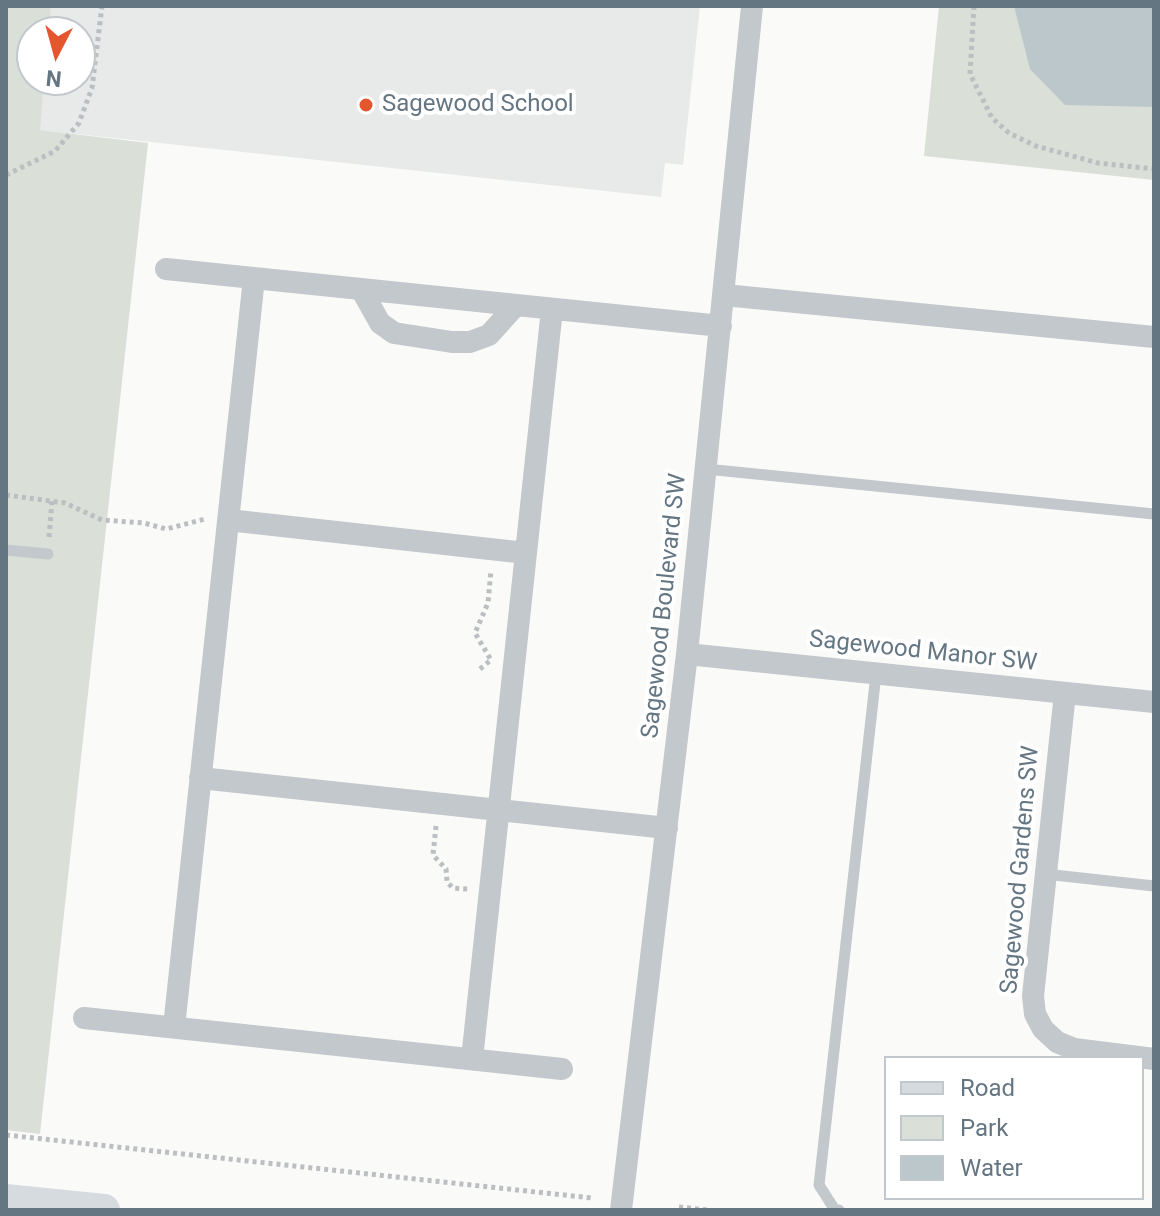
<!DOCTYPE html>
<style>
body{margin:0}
#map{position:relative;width:1160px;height:1216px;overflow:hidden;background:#fafaf8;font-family:Roboto,sans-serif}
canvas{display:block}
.frame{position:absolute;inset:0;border:8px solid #657683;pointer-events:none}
.legend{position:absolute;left:884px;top:1056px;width:260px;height:144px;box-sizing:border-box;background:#fff;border:2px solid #c1c8cd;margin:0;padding:10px 14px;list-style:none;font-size:24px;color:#657683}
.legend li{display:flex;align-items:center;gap:16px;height:40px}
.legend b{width:40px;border:2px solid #c1c8cd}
.north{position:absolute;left:16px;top:16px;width:80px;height:80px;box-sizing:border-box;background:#fff;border:2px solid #c1c8cd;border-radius:50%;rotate:186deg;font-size:22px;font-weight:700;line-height:32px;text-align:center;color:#657683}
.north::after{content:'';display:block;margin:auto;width:28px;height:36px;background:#e4572e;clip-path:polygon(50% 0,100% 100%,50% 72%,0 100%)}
</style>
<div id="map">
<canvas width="1160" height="1216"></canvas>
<div class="frame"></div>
<ul class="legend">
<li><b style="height:10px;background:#d6dbdf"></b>Road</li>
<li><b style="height:22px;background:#dadfd7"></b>Park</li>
<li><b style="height:22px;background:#bbc7cb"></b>Water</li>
</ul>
<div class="north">N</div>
</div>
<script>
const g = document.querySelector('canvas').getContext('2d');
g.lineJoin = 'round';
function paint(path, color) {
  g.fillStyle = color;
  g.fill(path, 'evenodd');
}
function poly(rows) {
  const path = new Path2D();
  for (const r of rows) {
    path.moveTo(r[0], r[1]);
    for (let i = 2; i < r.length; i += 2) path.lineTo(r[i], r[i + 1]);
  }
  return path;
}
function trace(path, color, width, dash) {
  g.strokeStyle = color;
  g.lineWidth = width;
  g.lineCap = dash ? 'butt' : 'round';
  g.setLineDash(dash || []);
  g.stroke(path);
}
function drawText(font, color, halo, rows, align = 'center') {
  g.font = font + ' Roboto,sans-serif';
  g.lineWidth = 8;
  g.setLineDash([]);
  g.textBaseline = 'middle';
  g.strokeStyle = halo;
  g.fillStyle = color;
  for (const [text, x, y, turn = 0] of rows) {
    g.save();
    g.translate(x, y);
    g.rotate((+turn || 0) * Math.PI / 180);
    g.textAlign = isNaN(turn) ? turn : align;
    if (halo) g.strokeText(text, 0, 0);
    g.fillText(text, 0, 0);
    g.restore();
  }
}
const built = poly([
 [51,6,700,6,683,165,665,163,661,197,39,130,44,80,80,80,80,32,49,32]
]);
const green = poly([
 [6,6,51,6,49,32,32,32,32,80,44,80,40,130,148,143,40,1134,6,1130],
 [939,6,1154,6,1154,180,924,156]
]);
const water = poly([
 [1014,6,1154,6,1154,107,1065,105,1030,69]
]);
const path = poly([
 [974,6,970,74,992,118,1009,133,1036,146,1098,163,1154,169],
 [6,175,55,151,79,123,92,88,102,6],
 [6,495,65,503,102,520,144,523,166,529,205,519],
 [49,537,52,501],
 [480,669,491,660,475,633,488,603,491,570],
 [436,826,433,855,446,869,447,882,453,888,469,889],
 [6,1135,592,1198],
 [679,1207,707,1210]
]);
const lane = poly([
 [706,469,1154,514],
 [6,550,48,554],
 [1045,874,1154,886],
 [839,1210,835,1210,819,1185,876,674]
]);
const street = poly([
 [166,269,721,326],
 [361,289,380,323,394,333,452,342,470,342,489,335,516,305],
 [724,295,1154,337],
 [228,520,526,553],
 [687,654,1154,702],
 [1065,693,1033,996,1035,1014,1043,1029,1057,1042,1074,1049,1154,1059],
 [200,778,667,828],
 [84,1018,562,1069],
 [174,1027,254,278],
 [472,1059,552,309],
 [621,1210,687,654,752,6]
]);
const secondary = poly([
 [6,1200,104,1210]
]);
const markers = [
 [366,105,8,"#e4572e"]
];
const poiNames = [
 ["Sagewood School",382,105]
];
const streetNames = [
 ["Sagewood Boulevard SW",665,606,-84],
 ["Sagewood Manor SW",923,652,6],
 ["Sagewood Gardens SW",1021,870,-85]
];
paint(built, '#e8e9e9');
paint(green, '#dadfd7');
paint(water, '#bbc7cb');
trace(path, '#bbbfc2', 5, [4, 4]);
trace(lane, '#c3c8cc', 11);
trace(street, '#c3c8cc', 22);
trace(secondary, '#d6dbdf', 32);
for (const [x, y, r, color] of markers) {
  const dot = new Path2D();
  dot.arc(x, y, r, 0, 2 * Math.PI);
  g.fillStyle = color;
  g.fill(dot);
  trace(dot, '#fff', 3);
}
drawText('24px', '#657683', '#fff', poiNames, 'left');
drawText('24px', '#657683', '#fff', streetNames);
</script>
